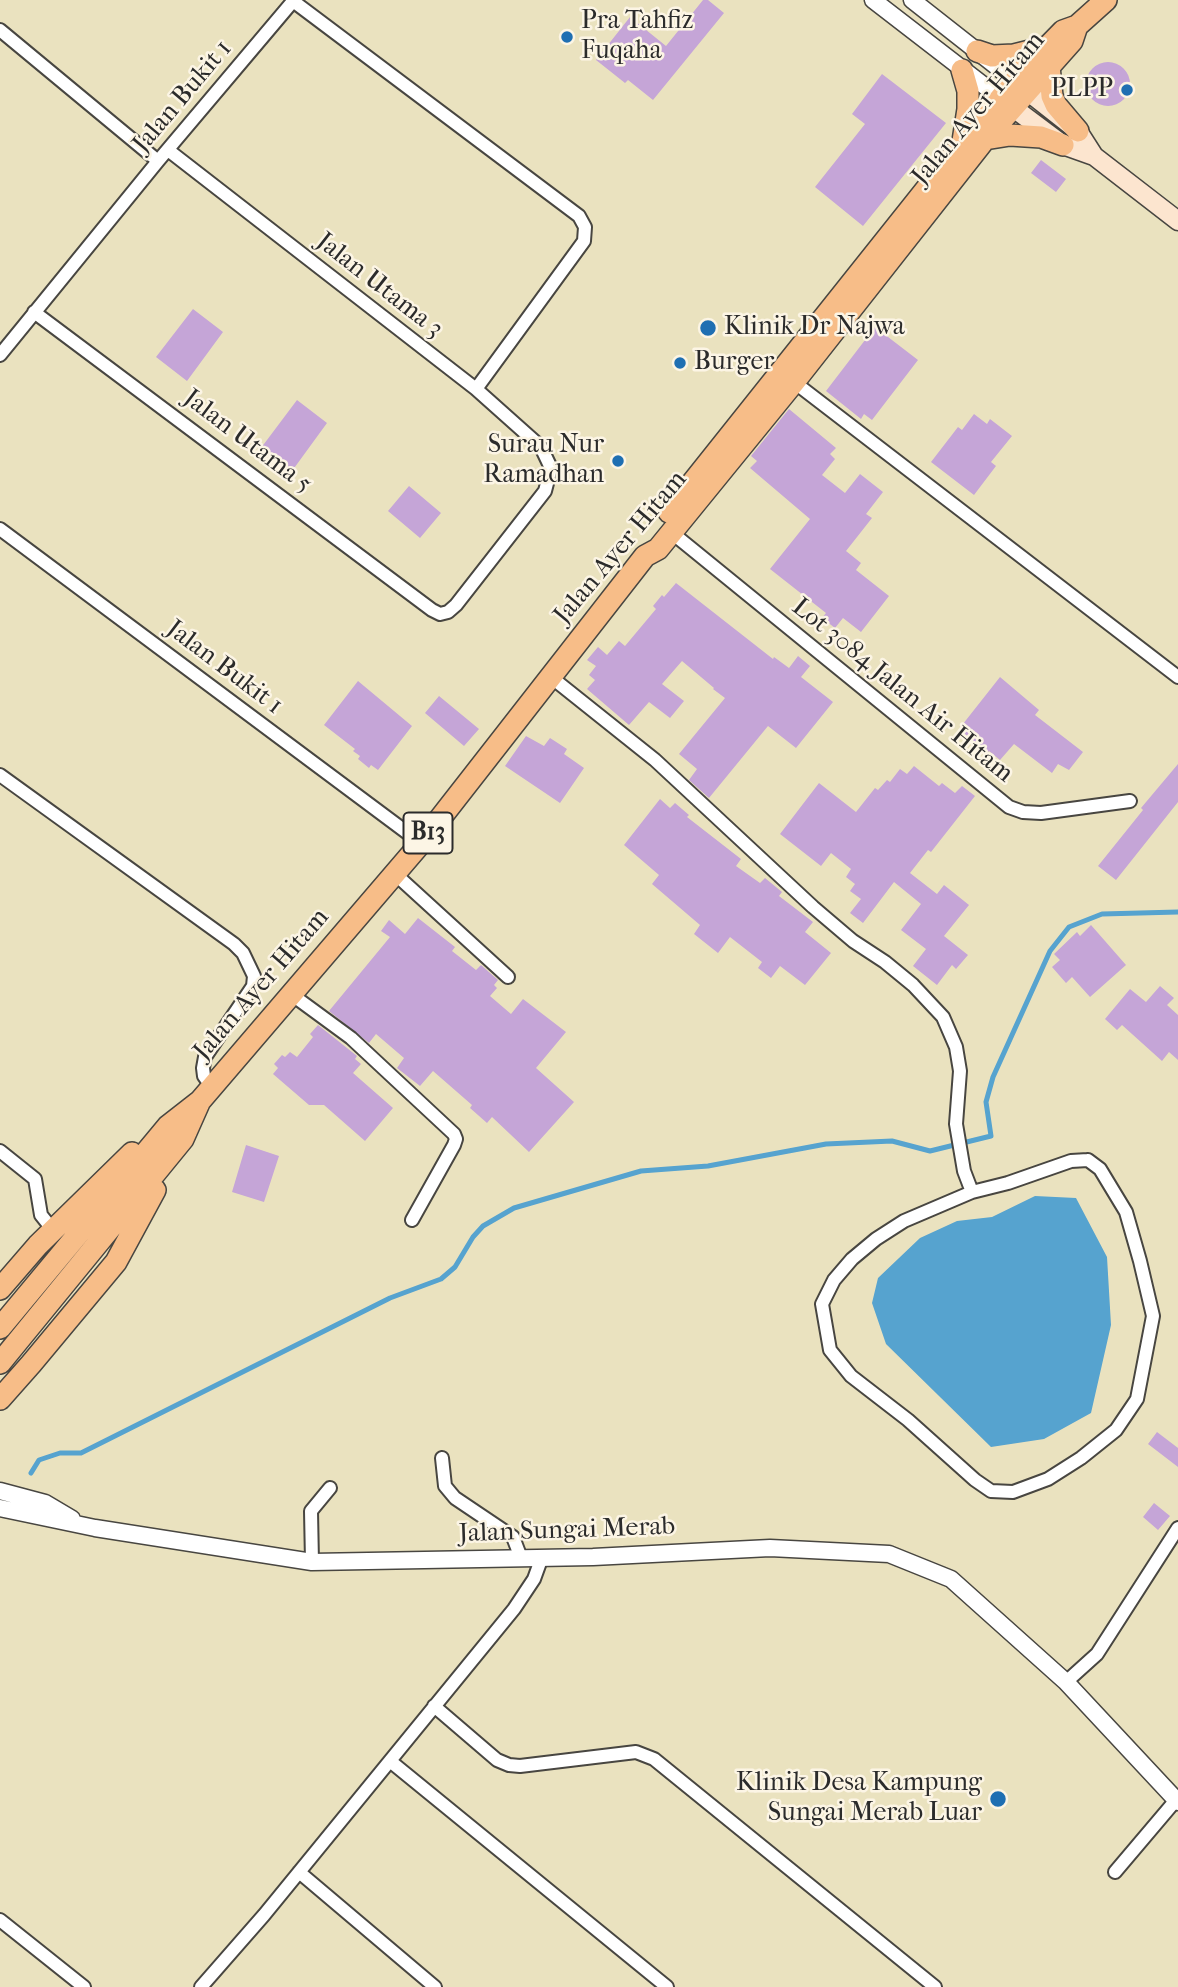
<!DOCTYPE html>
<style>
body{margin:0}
canvas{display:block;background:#eae2bf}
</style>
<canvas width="1178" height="1987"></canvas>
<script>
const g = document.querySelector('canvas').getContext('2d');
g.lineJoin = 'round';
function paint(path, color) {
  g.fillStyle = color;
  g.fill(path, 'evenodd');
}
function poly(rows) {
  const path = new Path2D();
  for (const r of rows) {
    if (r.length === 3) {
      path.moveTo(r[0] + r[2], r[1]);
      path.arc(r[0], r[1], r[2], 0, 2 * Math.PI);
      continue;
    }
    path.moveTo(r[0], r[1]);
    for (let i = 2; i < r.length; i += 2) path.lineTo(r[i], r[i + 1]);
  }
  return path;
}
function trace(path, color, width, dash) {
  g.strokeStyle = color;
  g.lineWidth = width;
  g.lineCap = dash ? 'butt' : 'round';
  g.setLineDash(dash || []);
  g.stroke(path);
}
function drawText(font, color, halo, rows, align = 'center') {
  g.font = font + ' "IM FELL French Canon",serif';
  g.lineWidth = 5;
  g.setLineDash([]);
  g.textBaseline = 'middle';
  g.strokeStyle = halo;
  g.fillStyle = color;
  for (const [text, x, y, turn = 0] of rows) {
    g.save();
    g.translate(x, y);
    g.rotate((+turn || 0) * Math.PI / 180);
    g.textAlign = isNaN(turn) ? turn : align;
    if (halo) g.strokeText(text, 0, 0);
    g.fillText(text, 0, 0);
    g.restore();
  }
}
const water = poly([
 [1035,1196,1076,1198,1107,1257,1111,1325,1091,1413,1044,1439,991,1447,886,1344,872,1303,878,1278,920,1238,957,1221,992,1217]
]);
const stream = poly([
 [31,1473,39,1460,60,1453,81,1453,390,1298,441,1279,455,1267,473,1237,483,1226,514,1208,641,1171,708,1166,826,1144,892,1141,930,1151,991,1136,986,1102,993,1077,1050,951,1069,927,1102,914,1178,912]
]);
const building = poly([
 [703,0,708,0,724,13,653,100,628,80,625,83,596,60,630,17,666,46],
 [1108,84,22],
 [882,74,946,123,863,226,815,187,865,124,852,114],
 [1041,160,1066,179,1056,192,1031,173],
 [193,309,223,332,187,381,156,357],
 [875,327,918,360,872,420,864,414,861,419,826,391],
 [297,400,327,423,292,471,261,448],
 [789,409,836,448,830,454,835,459,822,475,845,493,860,474,883,492,866,514,872,518,846,551,861,563,856,570,889,596,861,632,843,618,835,628,822,618,826,613,770,569,810,519,750,468,757,461,751,456],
 [974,414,987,424,990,419,1012,436,991,462,996,466,974,495,931,462,958,427,962,430],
 [409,486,441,513,420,538,388,511],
 [676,583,773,659,774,657,789,668,798,656,810,666,801,677,833,702,796,748,768,726,709,798,689,780,697,769,679,754,725,698,713,689,714,688,682,661,662,684,684,701,670,718,649,702,629,725,587,689,595,680,589,675,596,666,587,660,598,647,607,655,619,641,625,646,656,609,653,606,662,595,664,597],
 [1000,677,1039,710,1035,715,1083,752,1069,770,1058,764,1052,773,1014,744,1000,760,989,751,987,753,959,729],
 [358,681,412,726,378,770,371,765,369,768,358,759,360,756,353,751,355,749,324,725],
 [439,696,479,729,464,746,425,713],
 [526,736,544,746,550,738,567,749,564,754,584,768,560,803,505,766],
 [1178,764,1178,802,1116,880,1098,866,1143,810,1141,808],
 [914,766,939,786,942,783,955,793,962,786,975,796,931,852,928,850,910,873,937,894,944,885,969,905,944,936,968,955,956,969,952,965,937,985,913,966,926,949,901,930,921,904,894,882,863,923,850,913,861,899,850,891,855,884,846,877,851,869,831,853,821,866,780,834,819,783,856,812,875,788,878,790,887,780,890,782,900,769,907,774],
 [660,799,670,808,675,803,689,815,687,817,741,859,736,866,760,883,765,878,782,892,779,896,813,922,805,932,831,953,805,985,780,966,771,978,758,968,762,962,730,937,718,953,694,934,700,925,652,884,659,875,624,845],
 [418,918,455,947,452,951,476,970,481,965,498,980,494,985,497,988,490,996,511,1014,523,999,566,1032,536,1068,574,1102,529,1152,492,1117,487,1123,470,1108,472,1105,433,1071,420,1086,397,1068,404,1058,376,1034,369,1043,329,1011,390,937,381,931,389,920,405,934],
 [1091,925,1126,965,1090,997,1072,977,1066,983,1052,967,1060,960,1054,954,1077,932,1080,936],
 [1160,986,1174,998,1167,1005,1178,1015,1178,1060,1169,1052,1162,1061,1122,1025,1117,1030,1105,1019,1130,989,1146,1002],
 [318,1025,357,1056,355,1059,361,1064,353,1073,393,1108,365,1141,324,1105,309,1105,273,1074,278,1068,274,1064,282,1055,285,1057,290,1052,297,1057,313,1037,310,1034],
 [246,1145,279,1156,264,1202,232,1192],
 [1157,1432,1178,1448,1178,1467,1148,1444],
 [1154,1503,1170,1516,1158,1530,1143,1517]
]);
const minor = poly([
 [293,1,579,216,585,227,584,241,476,389],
 [0,30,158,161],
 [34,312,432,610,440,614,448,612,456,605,545,491,551,468,541,447,476,389,168,150],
 [0,355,158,161,294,0],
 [794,382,1178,677],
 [0,529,421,843],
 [671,532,1009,807,1023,812,1041,813,1130,801],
 [551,677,655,760,813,907,853,941,885,962,913,985,943,1017,956,1047,960,1071,956,1124,964,1171,972,1192],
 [0,775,234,944,243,953,254,976,253,986,205,1057,203,1068,204,1076,212,1087],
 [394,873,508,977],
 [291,994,351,1038,454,1134,456,1139,454,1145,412,1220],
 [0,1151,35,1179,41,1215,53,1230],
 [1088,1160,1100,1169,1126,1212,1140,1261,1153,1316,1137,1399,1116,1430,1081,1458,1048,1479,1013,1492,991,1491,975,1480,908,1420,851,1376,830,1350,822,1304,834,1280,852,1259,876,1239,904,1221,972,1192,1008,1183,1071,1161,1088,1160],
 [442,1458,445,1486,455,1498,513,1537,521,1558],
 [312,1562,311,1511,330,1488],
 [1066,1682,1097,1654,1178,1528],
 [434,1706,497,1760,509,1765,520,1766,636,1752,654,1759,935,1987],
 [390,1761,667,1987],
 [299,1872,435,1987],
 [1115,1872,1176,1800],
 [0,1920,84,1987],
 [201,1987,264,1915,514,1609,534,1579,542,1557]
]);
const tertiary = poly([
 [873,0,1000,98],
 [912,0,1015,81],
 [0,1491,45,1503,72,1519],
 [0,1508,95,1528,312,1562,593,1557,770,1548,889,1554,951,1579,1066,1682,1178,1802]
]);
const secondary = poly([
 [1017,83,1078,131,1094,156,1178,221],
 [1003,100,1063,145,1094,156]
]);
const primary = poly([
 [977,51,992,56,1014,55,1046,47],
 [1049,66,1052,96,1056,105,1078,131],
 [962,70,968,91,968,109,963,141],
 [985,139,1010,135,1041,137,1063,145],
 [669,512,963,143,1019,76,1063,31,1077,26,1106,0],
 [0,1289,38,1245,132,1153],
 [0,1328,168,1126,200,1101,421,843,645,556,658,549,794,382,985,139,1072,41,1077,26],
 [0,1363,183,1139,199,1103],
 [0,1399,31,1364,116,1262,155,1190]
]);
const markers = [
 [567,37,7,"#1f6fb2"],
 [1127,90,7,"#1f6fb2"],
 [708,328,9,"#1f6fb2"],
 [680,363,7,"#1f6fb2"],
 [618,461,7,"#1f6fb2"],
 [998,1799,9,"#1f6fb2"]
];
const shields = [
 [428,833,49]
];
const shieldNames = [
 ["B13",428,833]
];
const poiNames = [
 ["Pra Tahfiz",581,22],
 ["Fuqaha",581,52],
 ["PLPP",1113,90,"right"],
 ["Klinik Dr Najwa",724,328],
 ["Burger",694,363],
 ["Surau Nur",604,446,"right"],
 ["Ramadhan",604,476,"right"],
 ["Klinik Desa Kampung",982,1784,"right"],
 ["Sungai Merab Luar",982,1814,"right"]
];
const streetNames = [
 ["Jalan Bukit 1",183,97,-50],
 ["Jalan Ayer Hitam",979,109,-50],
 ["Jalan Utama 3",379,286,38],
 ["Jalan Utama 5",247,442,37],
 ["Jalan Ayer Hitam",621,548,-50],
 ["Jalan Bukit 1",224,668,37],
 ["Lot 3084 Jalan Air Hitam",902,691,39],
 ["Jalan Ayer Hitam",262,985,-49],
 ["Jalan Sungai Merab",567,1531,-2]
];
paint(water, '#56a3cf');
trace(stream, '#56a3cf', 5);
paint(building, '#c5a5d7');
trace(minor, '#484641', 16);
trace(tertiary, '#484641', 19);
trace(secondary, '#484641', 21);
trace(primary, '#484641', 24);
trace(minor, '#fff', 12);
trace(tertiary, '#fff', 16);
trace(secondary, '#fce5cf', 18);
trace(primary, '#f7bd88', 21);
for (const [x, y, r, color] of markers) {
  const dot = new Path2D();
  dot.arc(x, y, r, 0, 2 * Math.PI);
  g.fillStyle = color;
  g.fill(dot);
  trace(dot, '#fcf5e5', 2.5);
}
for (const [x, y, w] of shields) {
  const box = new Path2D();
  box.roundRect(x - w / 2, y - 20.5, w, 41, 5);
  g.fillStyle = '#fcf5e5';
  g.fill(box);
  trace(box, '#2b2b2b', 2);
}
drawText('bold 24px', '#2b2b2b', null, shieldNames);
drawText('26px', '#2b2b2b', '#fcf5e5', poiNames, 'left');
drawText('26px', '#2b2b2b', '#fcf5e5', streetNames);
</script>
